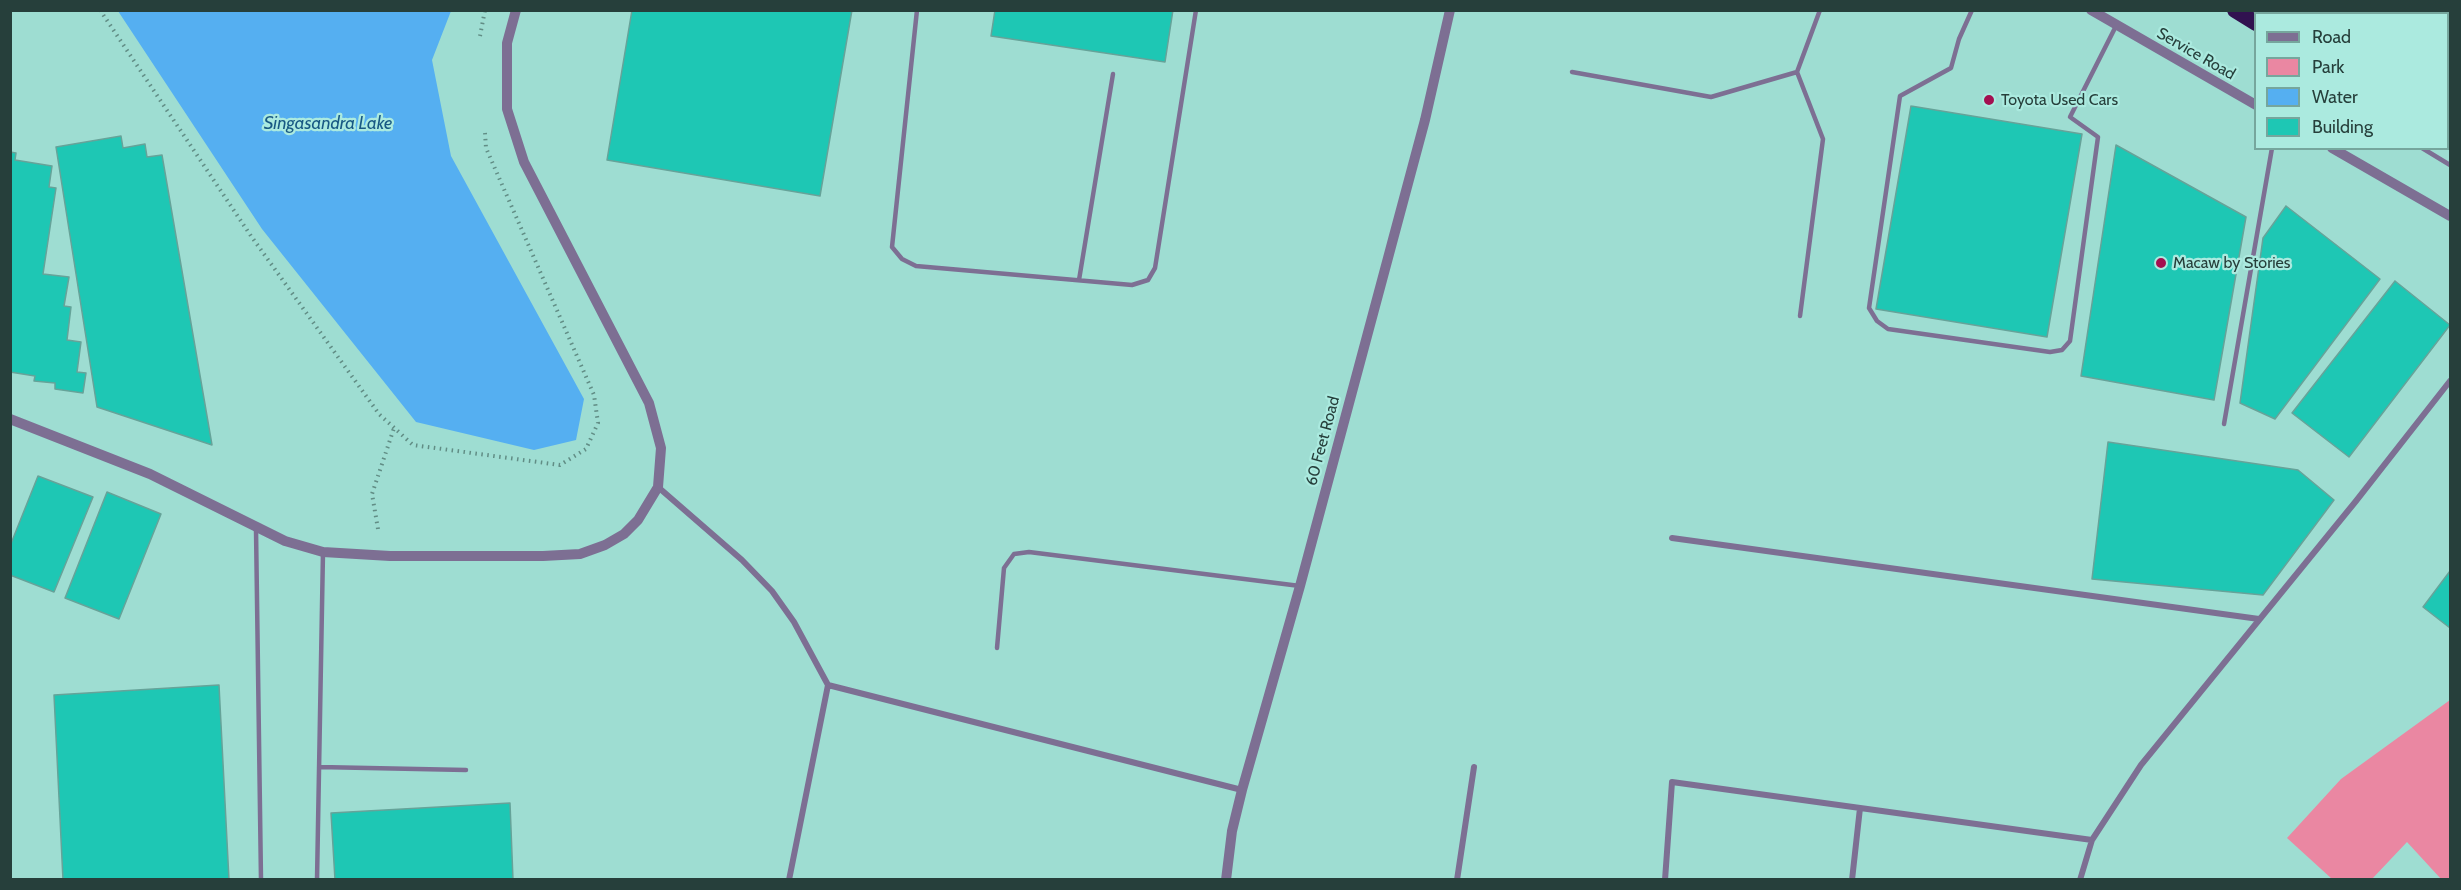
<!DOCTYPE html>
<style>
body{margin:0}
#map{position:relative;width:2461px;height:890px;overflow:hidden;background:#9eddd2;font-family:Cabin,sans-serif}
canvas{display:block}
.frame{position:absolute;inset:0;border:12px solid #263f3b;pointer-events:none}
.legend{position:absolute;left:2254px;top:12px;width:195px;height:138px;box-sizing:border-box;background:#abeadf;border:2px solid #76a69d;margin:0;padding:8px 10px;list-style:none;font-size:18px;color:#263f3b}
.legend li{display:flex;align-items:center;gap:12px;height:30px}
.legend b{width:30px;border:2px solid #76a69d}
</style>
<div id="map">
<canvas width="2461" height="890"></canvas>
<div class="frame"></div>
<ul class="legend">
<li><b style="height:8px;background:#7d6f93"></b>Road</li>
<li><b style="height:16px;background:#ea87a2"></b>Park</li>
<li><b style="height:16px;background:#55aff1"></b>Water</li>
<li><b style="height:16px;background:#1ec7b4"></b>Building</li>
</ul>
</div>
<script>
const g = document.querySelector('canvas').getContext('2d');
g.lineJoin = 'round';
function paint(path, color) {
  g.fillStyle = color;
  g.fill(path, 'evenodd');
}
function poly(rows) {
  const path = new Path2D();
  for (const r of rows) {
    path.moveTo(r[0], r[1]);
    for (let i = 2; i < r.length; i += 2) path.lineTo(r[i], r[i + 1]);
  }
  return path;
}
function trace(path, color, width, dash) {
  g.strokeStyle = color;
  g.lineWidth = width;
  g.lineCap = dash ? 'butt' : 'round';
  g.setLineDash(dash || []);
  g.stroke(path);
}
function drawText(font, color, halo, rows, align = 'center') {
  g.font = font + ' Cabin,sans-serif';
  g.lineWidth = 4.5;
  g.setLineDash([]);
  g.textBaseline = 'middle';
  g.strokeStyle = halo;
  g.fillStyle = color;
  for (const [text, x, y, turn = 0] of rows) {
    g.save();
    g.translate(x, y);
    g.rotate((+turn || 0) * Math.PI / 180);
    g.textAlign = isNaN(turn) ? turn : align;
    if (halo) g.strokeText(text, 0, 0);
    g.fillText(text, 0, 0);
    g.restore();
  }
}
const green = poly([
 [2450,700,2450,879,2441,879,2407,842,2372,879,2332,879,2287,838,2341,779]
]);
const water = poly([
 [118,11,451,11,432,60,451,156,584,399,576,440,534,450,416,422,262,229]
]);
const building = poly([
 [632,10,852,10,820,196,607,160,632,10],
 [995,10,1173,10,1165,62,991,36,995,10],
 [1911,106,2082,134,2047,337,1876,309,1911,106],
 [121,136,123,148,145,144,147,157,162,155,212,445,97,407,56,147,121,136],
 [2116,145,2246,217,2214,400,2081,376,2116,145],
 [10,152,16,153,15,160,52,166,49,187,56,188,43,274,69,277,64,306,71,307,67,340,81,342,77,372,86,373,83,393,55,389,55,383,34,381,35,376,10,372,10,152],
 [2286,206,2380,279,2275,419,2240,403,2263,238,2286,206],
 [2395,281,2450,325,2349,457,2292,413,2395,281],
 [2108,442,2298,470,2334,500,2263,595,2092,579,2108,442],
 [38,476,93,497,54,592,10,575,10,546,38,476],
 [107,492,161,514,119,619,65,598,107,492],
 [2450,571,2450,628,2423,607,2450,571],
 [219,685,229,880,63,880,54,695,219,685],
 [510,803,513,880,335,880,331,813,510,803]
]);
const path = poly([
 [100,10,251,236,379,414,413,445,560,465,586,449,598,423,594,395,486,148,485,133],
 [480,36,485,10],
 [378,529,372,494,394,428]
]);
const service = poly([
 [917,10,892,247,902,259,916,266,1132,285,1148,280,1155,268,1196,10],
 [1972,10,1959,39,1951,68,1900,96,1869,308,1877,321,1888,329,2050,352,2062,350,2070,341,2098,137,2070,117,2116,26],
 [2448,35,2450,36],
 [1572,72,1711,97,1797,72],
 [2422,148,2450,165],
 [1079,280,1113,74],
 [1800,316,1823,139,1797,72,1820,10],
 [2224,424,2272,148],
 [256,529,261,880],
 [997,648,1004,568,1014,554,1029,552,1300,586],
 [319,767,466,770],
 [317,880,323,552]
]);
const minor = poly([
 [658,487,742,560,772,591,794,622,828,685,1242,790],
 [1672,538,2259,619],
 [789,880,828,685],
 [1457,880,1474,767],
 [1665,880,1672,782,2092,840],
 [1852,880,1860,808],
 [2080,880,2092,840,2141,765,2356,501,2450,381]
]);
const tertiary = poly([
 [2091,10,2256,105],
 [2332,148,2450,216],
 [10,419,150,474,285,541,323,552,390,556,543,556,580,554,605,545,624,534,638,520,658,487,661,448,649,403,524,162,507,109,507,43,516,10],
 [1226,880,1232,831,1242,790,1300,586,1425,120,1450,10]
]);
const trunk = poly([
 [2235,10,2256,23],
 [2437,10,2442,14],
 [2448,133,2450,135]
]);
const motorway = poly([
 [2265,10,2270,14],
 [2379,10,2384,14],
 [2448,50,2450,52],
 [2448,114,2450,116]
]);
const markers = [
 [1989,100,6,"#a30f50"],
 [2161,263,6,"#a30f50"]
];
const streetNames = [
 ["Service Road",2196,54,30],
 ["60 Feet Road",1323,441,-75]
];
const poiNames = [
 ["Toyota Used Cars",2001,100],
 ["Macaw by Stories",2173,263]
];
const waterNames = [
 ["Singasandra Lake",328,124]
];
paint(green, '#ea87a2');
paint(water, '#55aff1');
paint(building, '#1ec7b4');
trace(building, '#66a399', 1.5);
trace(path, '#618d85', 4, [1.5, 4.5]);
trace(service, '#7d6f93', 4.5);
trace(minor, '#7d6f93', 6);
trace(tertiary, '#7d6f93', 10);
trace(trunk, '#311250', 16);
trace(motorway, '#250541', 18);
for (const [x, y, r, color] of markers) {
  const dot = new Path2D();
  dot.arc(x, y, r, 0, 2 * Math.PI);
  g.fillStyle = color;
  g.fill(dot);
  trace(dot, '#abeadf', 2);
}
drawText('16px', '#263f3b', '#abeadf', streetNames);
drawText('16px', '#263f3b', '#abeadf', poiNames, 'left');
drawText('italic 18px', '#185984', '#abeadf', waterNames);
</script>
